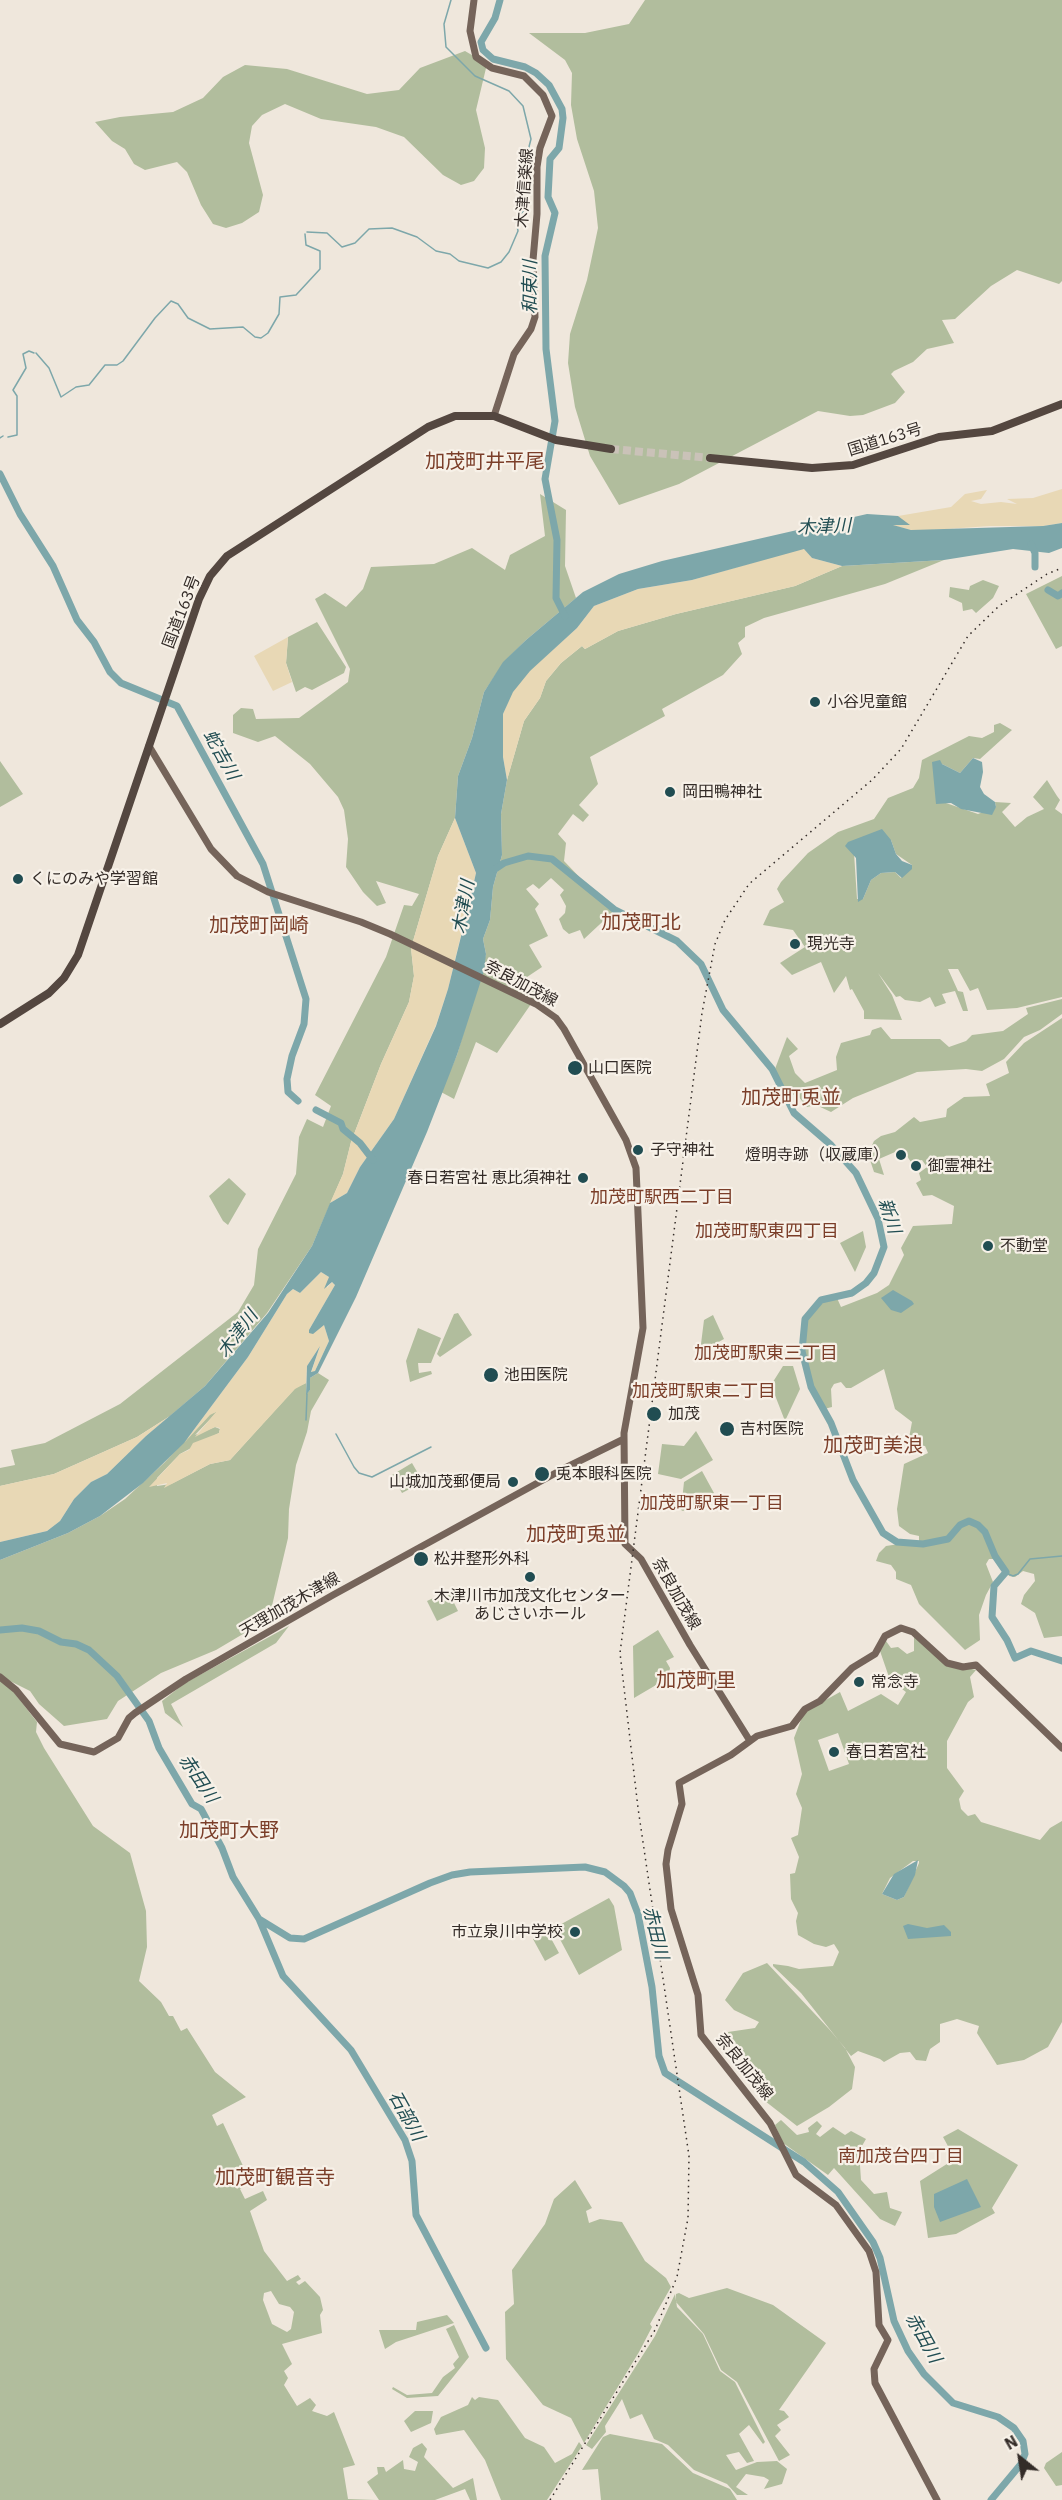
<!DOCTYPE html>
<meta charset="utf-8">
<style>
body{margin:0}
#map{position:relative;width:1062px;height:2500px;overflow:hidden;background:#efe7dc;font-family:"IBM Plex Sans",sans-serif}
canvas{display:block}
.north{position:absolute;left:990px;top:2428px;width:60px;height:60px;-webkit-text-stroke:4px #f7f1e8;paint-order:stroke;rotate:330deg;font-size:16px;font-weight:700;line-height:24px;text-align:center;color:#342c28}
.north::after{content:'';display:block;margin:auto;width:21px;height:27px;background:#342c28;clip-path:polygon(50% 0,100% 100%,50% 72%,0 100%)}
</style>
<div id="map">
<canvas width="1062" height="2500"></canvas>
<div class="north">N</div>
</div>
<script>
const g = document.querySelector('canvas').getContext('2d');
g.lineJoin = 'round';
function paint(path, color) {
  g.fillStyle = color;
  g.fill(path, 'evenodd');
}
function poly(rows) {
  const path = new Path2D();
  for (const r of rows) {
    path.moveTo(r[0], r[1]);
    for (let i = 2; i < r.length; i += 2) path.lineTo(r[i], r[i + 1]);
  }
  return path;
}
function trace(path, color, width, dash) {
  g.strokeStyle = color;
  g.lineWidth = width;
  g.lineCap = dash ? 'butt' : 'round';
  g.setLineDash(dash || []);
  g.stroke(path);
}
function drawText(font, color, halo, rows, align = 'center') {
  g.font = font + ' "IBM Plex Sans","Noto Sans JP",sans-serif';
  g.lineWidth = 4.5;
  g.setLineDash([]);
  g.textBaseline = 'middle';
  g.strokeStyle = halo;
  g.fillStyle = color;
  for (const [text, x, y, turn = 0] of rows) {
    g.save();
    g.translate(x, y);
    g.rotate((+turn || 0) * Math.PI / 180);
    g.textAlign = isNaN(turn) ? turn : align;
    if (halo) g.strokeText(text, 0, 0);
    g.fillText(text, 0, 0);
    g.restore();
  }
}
const green = poly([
 [645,0,1062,0,1062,281,1059,284,1017,270,991,286,955,319,942,320,954,343,927,349,913,362,894,371,891,374,905,392,895,403,863,415,850,416,818,411,679,484,619,505,590,456,575,407,568,363,570,334,587,280,598,228,594,191,577,139,571,105,572,73,565,60,529,33,585,33,629,24],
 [465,51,487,64,476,110,485,148,484,168,474,181,461,185,443,175,404,137,376,127,321,119,285,104,262,115,252,126,249,143,263,195,259,212,242,223,226,228,213,224,201,205,187,172,177,162,145,170,134,164,125,149,112,141,95,122,120,117,173,112,203,98,223,77,245,65,287,69,367,94,399,90,420,68],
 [540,494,566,510,565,566,576,598,526,640,504,662,484,692,472,738,458,776,455,818,438,856,411,948,414,976,409,1002,381,1064,351,1142,343,1174,312,1246,267,1313,205,1386,170,1416,137,1437,54,1474,0,1486,0,1468,15,1465,11,1450,45,1443,120,1404,238,1312,254,1285,258,1249,296,1174,299,1137,307,1119,323,1127,331,1106,315,1095,386,957,404,905,412,906,419,894,376,881,386,903,377,906,363,892,346,867,348,839,344,810,338,797,310,764,275,736,258,742,233,733,233,715,241,708,253,709,256,719,299,718,348,682,350,669,315,599,325,593,346,607,363,589,371,567,434,564,472,548,505,570,510,555,545,536],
 [944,560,885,584,764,618,745,627,745,637,738,643,742,654,723,675,662,709,665,716,590,757,598,784,579,805,589,815,583,822,573,814,558,834,566,843,564,861,613,912,584,939,580,930,569,934,563,929,559,919,565,913,566,906,560,895,564,890,551,878,539,889,533,884,526,889,539,904,535,909,548,936,529,945,542,967,527,977,538,994,497,1053,476,1042,454,1099,441,1092,457,1055,486,954,483,939,490,920,493,887,502,855,501,814,507,780,524,721,540,698,546,681,561,663,582,646,585,649,618,631,676,614,795,586,842,566],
 [1062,576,1062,646,1056,649,1026,594],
 [983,580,999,586,993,598,976,613,972,609,963,611,962,603,949,597,950,587,969,590,970,586],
 [317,622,346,667,344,673,312,690,305,687,296,692,286,663,288,637],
 [1000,723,1012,730,980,759,973,758,960,773,942,764,943,802,978,814,996,807,995,802,1011,803,1002,812,1015,827,1027,817,1044,809,1033,797,1047,780,1057,796,1060,800,1055,809,1062,814,1062,997,1017,1008,987,1010,978,988,970,991,958,969,948,969,958,991,963,992,968,1011,963,1011,955,991,942,994,946,1003,935,1007,930,997,920,1002,905,1000,900,996,896,997,878,973,892,995,902,1020,864,1019,864,1011,852,989,850,990,846,976,834,993,821,962,792,975,780,963,805,947,793,930,763,925,770,910,784,902,777,889,781,882,808,853,838,832,874,819,888,798,913,788,919,778,922,760,969,736,982,738,994,732,994,725],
 [891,840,896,854,912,865,901,878,895,872,881,873,871,880,863,899,857,899,854,853],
 [0,761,23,794,0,807],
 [1062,999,1062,1014,1040,1030,1024,1037,1004,1059,982,1071,966,1069,917,1072,853,1098,831,1112,816,1105,807,1107,797,1095,787,1094,775,1069,787,1037,798,1049,789,1056,795,1073,805,1083,837,1070,836,1057,841,1043,870,1035,872,1030,881,1027,891,1039,940,1039,949,1047,966,1041,972,1035,1003,1031,1028,1014,1026,1008],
 [1062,1018,1062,1636,1044,1638,1035,1613,1021,1604,1024,1595,1035,1581,1034,1574,1023,1571,1015,1577,1009,1576,999,1559,989,1559,986,1564,993,1582,986,1595,979,1615,980,1640,965,1650,919,1604,911,1585,896,1579,896,1572,891,1565,876,1561,879,1553,886,1546,919,1541,919,1536,910,1534,899,1526,897,1509,904,1464,928,1453,925,1446,914,1445,909,1438,912,1422,895,1409,884,1369,851,1388,846,1388,841,1382,834,1384,831,1389,832,1407,824,1409,807,1372,803,1337,806,1319,825,1300,837,1298,841,1307,877,1293,889,1285,904,1255,901,1248,913,1226,952,1224,954,1206,932,1195,923,1196,916,1183,921,1180,919,1173,927,1167,922,1160,911,1162,902,1149,879,1159,884,1175,874,1172,868,1154,874,1141,881,1136,895,1132,914,1117,920,1122,946,1117,947,1109,964,1097,990,1096,986,1084,1009,1073,1006,1062,1024,1043],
 [229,1178,246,1194,228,1225,223,1221,209,1196],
 [863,1231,866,1247,855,1272,840,1243],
 [458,1313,472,1335,440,1357,437,1354,454,1314],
 [713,1315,724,1339,700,1352,704,1320],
 [418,1328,441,1338,431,1363,418,1363,419,1373,431,1371,432,1374,410,1382,406,1361],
 [783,1366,793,1366,800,1389,785,1421,771,1385],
 [318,1373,329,1380,311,1411,307,1432,296,1465,289,1509,288,1538,271,1610,243,1634,216,1650,161,1673,118,1701,107,1719,64,1726,39,1704,30,1691,0,1676,0,1560,68,1533,100,1516,125,1499,164,1463,210,1414,218,1411,195,1435,215,1427,220,1429,219,1433,180,1454,157,1478,157,1486,171,1484,210,1464,230,1460,295,1388,306,1383,306,1394,310,1390,310,1378],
 [696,1431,713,1460,681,1479,658,1474,662,1444,684,1446],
 [412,1463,423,1482,402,1493,392,1475],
 [702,1471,714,1493,683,1511,681,1510,684,1482],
 [448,1591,458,1611,437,1621,427,1601],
 [289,1626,276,1643,171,1704,183,1727,165,1713,162,1701,185,1683],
 [658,1630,674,1657,666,1661,670,1668,668,1678,634,1698,633,1646],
 [914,1635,942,1662,976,1670,970,1677,974,1697,968,1702,947,1741,947,1768,964,1791,959,1799,961,1809,968,1816,975,1814,981,1822,1040,1840,1050,1828,1062,1821,1062,2022,1048,2047,1024,2060,997,2065,977,2033,979,2026,957,2019,940,2024,940,2042,930,2049,926,2061,916,2060,910,2052,900,2053,884,2062,880,2059,858,2051,851,2056,801,1993,773,1966,773,1964,788,1966,799,1969,833,1966,839,1952,834,1944,826,1947,814,1944,798,1935,796,1921,798,1913,791,1899,790,1874,795,1873,799,1857,791,1838,798,1835,802,1808,796,1794,802,1774,794,1738,804,1712,840,1692,848,1711,881,1694,898,1705,906,1692,890,1680,880,1651,886,1641,891,1648,898,1647,907,1654,914,1651],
 [838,1733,849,1764,829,1771,818,1740],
 [913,1861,919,1861,919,1863,904,1897,897,1900,882,1894,890,1878],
 [0,1680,12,1690,37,1722,36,1732,44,1748,93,1826,130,1853,146,1911,147,1947,139,1981,161,2002,169,2016,173,2016,181,2031,187,2028,215,2072,246,2097,212,2115,217,2126,223,2123,244,2168,236,2174,241,2183,247,2179,249,2183,240,2189,245,2199,263,2191,267,2200,250,2211,264,2251,287,2281,298,2275,301,2279,296,2282,299,2285,305,2281,320,2297,323,2310,320,2315,322,2333,282,2344,292,2364,284,2371,288,2378,284,2385,297,2406,310,2398,316,2405,312,2411,327,2416,334,2412,355,2465,343,2468,348,2499,376,2500,0,2500],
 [271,2291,279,2304,290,2307,294,2312,291,2329,287,2332,272,2324,263,2300,264,2293],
 [609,1898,614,1906,622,1950,579,1975,554,1928],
 [547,1931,559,1953,545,1961,533,1939],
 [767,1963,829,2029,845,2048,855,2067,852,2089,829,2107,797,2126,765,2101,769,2097,766,2091,748,2073,746,2058,731,2047,728,2032,755,2028,759,2022,734,2010,725,2000,743,1973],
 [781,2120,797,2135,809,2132,808,2128,817,2121,822,2126,816,2134,820,2137,833,2127,845,2135,851,2131,866,2139,859,2151,861,2180,874,2194,887,2192,890,2208,902,2212,895,2226,880,2219,834,2168,828,2175,783,2143,775,2125],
 [958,2129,1018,2165,992,2208,995,2213,956,2234,928,2238,920,2181,950,2162,949,2148,943,2137],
 [575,2180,592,2208,586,2211,589,2223,600,2219,622,2222,645,2261,666,2278,671,2287,650,2324,652,2327,639,2352,584,2443,571,2418,543,2405,506,2359,505,2312,514,2304,512,2270,545,2224,554,2199],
 [727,2288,773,2305,826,2343,779,2410,784,2411,789,2417,777,2425,781,2430,775,2436,790,2455,779,2461,737,2382,721,2370,704,2334,676,2302,676,2294,679,2293,689,2298],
 [675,2294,677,2307,703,2334,720,2371,735,2382,765,2442,763,2444,749,2425,739,2434,754,2461,747,2463,739,2452,726,2455,736,2470,757,2462,777,2461,787,2469,782,2484,764,2489,769,2480,764,2477,746,2474,736,2487,748,2495,737,2495,727,2484,694,2470,668,2445,654,2439,642,2414,630,2419,622,2399,605,2426,606,2432,592,2449,586,2445,655,2336],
 [447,2315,454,2323,396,2342,385,2349,379,2330,416,2330,417,2322],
 [454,2325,469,2357,438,2396,407,2398,392,2389,393,2387,407,2395,432,2393,443,2377,455,2368,453,2364,459,2357,446,2329],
 [472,2397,475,2400,479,2397,498,2400,525,2438,544,2447,555,2463,572,2454,579,2442,582,2446,547,2500,501,2500,485,2460,464,2430,436,2435,434,2429,441,2417,468,2405],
 [415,2411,433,2411,431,2423,411,2432,404,2421],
 [610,2434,662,2444,693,2473,730,2489,737,2500,601,2500,598,2469,582,2470,603,2437],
 [422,2443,427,2449,424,2457,453,2488,473,2478,477,2500,470,2500,465,2489,435,2500,379,2500,367,2482,378,2474,377,2467,384,2467,386,2472,403,2460,404,2469,415,2471,418,2462,409,2457,413,2448],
 [1062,2452,1062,2485,1056,2486,1044,2468,1046,2463]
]);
const sand = poly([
 [1062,489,1062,523,1043,526,990,526,932,530,911,530,891,525,904,522,898,516,951,507,965,494,987,490,981,499,971,501,981,504,1001,502,1017,504,1007,499,1033,498],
 [804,548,812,558,842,566,795,586,676,614,618,631,585,649,582,646,561,663,546,681,540,698,524,721,507,780,503,757,503,714,512,692,530,670,577,628,594,606,638,589,692,580],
 [288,637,286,663,292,682,273,691,254,656],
 [455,818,476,873,448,989,436,1025,394,1119,360,1167,347,1193,330,1203,343,1174,351,1142,381,1064,409,1002,414,976,411,948,438,856],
 [321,1272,329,1277,327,1288,332,1282,335,1285,309,1330,324,1325,329,1341,315,1371,311,1373,320,1346,307,1366,306,1383,295,1389,230,1460,210,1464,164,1488,167,1483,149,1487,180,1454,189,1450,193,1443,219,1433,220,1428,215,1427,195,1437,216,1412,210,1415,184,1443,248,1357,287,1294,293,1289,300,1293],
 [170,1416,146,1436,107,1474,91,1482,74,1499,60,1521,47,1531,0,1542,0,1486,54,1474,137,1437]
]);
const water = poly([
 [867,514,898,516,910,525,893,525,911,530,1043,526,1062,523,1062,548,1049,553,1013,549,944,560,842,566,812,558,804,549,692,580,638,589,594,606,577,628,530,671,513,692,503,714,503,757,507,780,501,814,502,855,493,887,490,920,483,939,486,954,484,971,457,1055,427,1132,356,1297,318,1373,310,1378,310,1390,306,1395,307,1366,320,1346,311,1372,315,1371,329,1341,324,1325,313,1334,309,1333,309,1330,335,1285,332,1282,324,1289,329,1277,321,1272,300,1293,293,1289,287,1294,248,1357,184,1443,143,1483,100,1516,68,1533,0,1560,0,1542,47,1531,60,1521,74,1499,91,1482,107,1474,146,1436,205,1386,268,1313,312,1246,330,1203,347,1193,360,1167,394,1119,436,1026,448,989,469,904,476,873,455,818,458,776,472,738,484,692,503,662,526,640,583,592,619,574,662,561],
 [973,758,982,762,983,772,980,787,984,794,995,802,996,807,992,815,961,809,951,803,936,804,932,762,940,760,942,764,960,773],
 [882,829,891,840,896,854,902,861,912,865,912,869,902,878,895,872,881,873,871,880,863,899,858,902,856,858,845,846,848,842],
 [893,1290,912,1301,914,1304,901,1313,891,1310,881,1298],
 [918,1860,915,1875,904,1897,897,1900,882,1894,894,1874],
 [908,1924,927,1928,944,1925,951,1932,951,1936,908,1939,903,1926],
 [967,2179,981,2207,940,2222,934,2207,934,2194]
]);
const stream = poly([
 [451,0,444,24,446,47,475,76,509,91,523,106,531,139,521,178],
 [522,182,523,195],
 [307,232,327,233,342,247,355,243,369,229,392,228,417,237,436,251,450,254,459,261,488,268,501,262,509,252,518,231,516,220,524,210,525,199],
 [36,353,49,368,61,397,76,387,89,385,105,365,117,365,123,361,155,318,171,301,178,304,188,318,210,329,243,327,255,337,261,338,268,333,279,314,280,297,296,295,320,269,320,251,306,245,305,234],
 [8,437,17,435,17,396,13,390,26,368,23,354,29,351,34,353],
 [0,438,3,436],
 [306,1420,307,1394],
 [336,1434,354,1467,359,1473,372,1477,431,1447],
 [1006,1573,1013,1576,1018,1574,1030,1559,1062,1556]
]);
const river = poly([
 [500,0,495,18,481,42,483,50,493,59,525,67,536,73,549,85,562,109,563,118,559,148,550,159,548,197,555,213,545,256,546,349,555,421,545,479,557,540,556,598,565,616],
 [0,474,20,514,53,566,77,620,94,642,110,672,121,683,177,706,263,864,306,999,304,1024,292,1056,287,1079,288,1092,298,1101],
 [1031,544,1035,553,1035,567],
 [1048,590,1058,596,1062,593],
 [495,869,504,863,528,856,552,859,615,910,677,941,701,964,723,1010,772,1069,794,1113,831,1145,856,1173,878,1219,884,1247,874,1273,866,1283,852,1293,821,1300,805,1319,802,1351,811,1387,831,1423,853,1480,883,1533,897,1542,923,1544,948,1539,960,1525,969,1521,978,1525,985,1532,995,1556,1006,1572,994,1586,992,1617,1007,1640,1015,1658,1031,1651,1062,1661],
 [316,1110,341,1123,343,1129,360,1143,373,1160],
 [0,1630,22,1628,39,1631,61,1642,76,1644,89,1650,117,1676,149,1721,159,1748,192,1804,201,1809,222,1848,233,1877,259,1919,290,1938,304,1939,430,1883,452,1875,470,1872,585,1867,605,1872,624,1886,630,1893,638,1914,652,1987,659,2056,665,2073,804,2162,838,2192,873,2242,880,2258,894,2321,908,2351,924,2374,953,2403,998,2417,1014,2428,1023,2441,1025,2454,1021,2464,991,2500],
 [259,1919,283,1976,351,2050,405,2140,412,2161,416,2215,486,2348]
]);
const highwayTunnel = poly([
 [611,449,710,458]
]);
const primary = poly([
 [474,0,470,31,476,57,492,68,524,76,543,95,552,116,540,148,537,167,537,214,533,260,535,317,531,329,514,354,494,416],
 [149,746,211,849,237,876,268,892,361,922,390,934,536,1004,556,1018,564,1029,626,1140,636,1168,643,1328,624,1433,625,1544,641,1559,690,1645,750,1741],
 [0,1677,16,1690,60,1744,94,1752,118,1738,129,1718,135,1713,186,1679,333,1595,563,1469,624,1439],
 [937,2500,875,2383,874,2369,888,2340,879,2325,876,2272,869,2251,836,2205,796,2175,770,2123,701,2035,698,1995,671,1909,666,1864,668,1850,682,1804,679,1783,731,1755,757,1736,792,1726,805,1709,820,1701,852,1668,875,1654,885,1636,901,1628,913,1632,947,1663,963,1667,976,1665,1062,1748]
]);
const highway = poly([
 [710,458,812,468,853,465,939,437,992,431,1062,404],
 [0,1024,49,993,64,978,78,955,199,599,210,576,227,556,428,427,455,416,494,416,556,440,611,449]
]);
const rail = poly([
 [550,2500,655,2330,677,2277,688,2218,689,2156,638,1808,620,1653,702,1013,715,944,725,920,749,884,872,780,901,749,968,636,999,606,1047,574,1062,568]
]);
const markers = [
 [815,702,6,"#214d52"],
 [670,792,6,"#214d52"],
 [18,879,6,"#214d52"],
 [795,944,6,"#214d52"],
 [575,1068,8,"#214d52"],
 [638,1150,6,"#214d52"],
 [901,1155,6,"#214d52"],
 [916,1166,6,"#214d52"],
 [583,1178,6,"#214d52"],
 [988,1246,6,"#214d52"],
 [491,1375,8,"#214d52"],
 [654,1414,8,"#214d52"],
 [727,1429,8,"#214d52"],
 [542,1474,8,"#214d52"],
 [513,1482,6,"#214d52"],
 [421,1559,8,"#214d52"],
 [530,1577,6,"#214d52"],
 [859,1682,6,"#214d52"],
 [834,1752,6,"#214d52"],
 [575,1932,6,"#214d52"]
];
const streetNames = [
 ["木津信楽線",525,188,-86],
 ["国道163号",885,440,-17],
 ["国道163号",182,612,-69],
 ["奈良加茂線",521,984,28],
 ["奈良加茂線",676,1594,60],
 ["天理加茂木津線",290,1605,-30],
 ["奈良加茂線",744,2067,51]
];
const poiNames = [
 ["小谷児童館",827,702],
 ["岡田鴨神社",682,792],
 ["くにのみや学習館",30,879],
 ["現光寺",807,944],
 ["山口医院",588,1068],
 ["子守神社",650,1150],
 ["燈明寺跡（収蔵庫）",889,1155,"right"],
 ["御霊神社",928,1166],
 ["春日若宮社 恵比須神社",571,1178,"right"],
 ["不動堂",1000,1246],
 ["池田医院",504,1375],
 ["加茂",668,1414],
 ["吉村医院",740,1429],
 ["兎本眼科医院",556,1474],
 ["山城加茂郵便局",501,1482,"right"],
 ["松井整形外科",434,1559],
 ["木津川市加茂文化センター",530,1596,"center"],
 ["あじさいホール",530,1614,"center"],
 ["常念寺",871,1682],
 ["春日若宮社",846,1752],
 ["市立泉川中学校",563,1932,"right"]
];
const waterNames = [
 ["和束川",531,287,-90],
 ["木津川",824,527,-2],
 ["蛇吉川",221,755,61],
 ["木津川",464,907,-80],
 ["新川",889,1216,72],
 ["木津川",238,1334,-53],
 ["赤田川",198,1779,56],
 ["赤田川",655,1933,76],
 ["石部川",406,2116,61],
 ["赤田川",923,2338,61]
];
const neighbourhoodNames = [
 ["加茂町駅西二丁目",662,1198],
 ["加茂町駅東四丁目",767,1232],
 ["加茂町駅東三丁目",766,1354],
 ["加茂町駅東二丁目",704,1392],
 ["加茂町駅東一丁目",712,1504],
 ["南加茂台四丁目",901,2157]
];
const quarterNames = [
 ["加茂町井平尾",485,462],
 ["加茂町北",641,923],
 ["加茂町岡崎",259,926],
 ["加茂町兎並",791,1098],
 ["加茂町美浪",873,1446],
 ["加茂町兎並",576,1535],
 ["加茂町里",696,1681],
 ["加茂町大野",229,1831],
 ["加茂町観音寺",275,2178]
];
paint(green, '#b1bd9d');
paint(sand, '#e8d8b5');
paint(water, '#7da7aa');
trace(stream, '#7da7aa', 1.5);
trace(river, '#7da7aa', 7);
trace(highwayTunnel, '#cac2b8', 8, [8, 4]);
trace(primary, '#75645a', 7);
trace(highway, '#544740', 8);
trace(rail, '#342c28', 1.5, [1.5, 4.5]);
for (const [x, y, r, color] of markers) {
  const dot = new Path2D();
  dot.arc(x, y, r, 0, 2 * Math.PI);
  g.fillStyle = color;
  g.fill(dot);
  trace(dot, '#f7f1e8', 2);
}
drawText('16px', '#342c28', '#f7f1e8', streetNames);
drawText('16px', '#342c28', '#f7f1e8', poiNames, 'left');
drawText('italic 18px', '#214d52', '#f7f1e8', waterNames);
drawText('18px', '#7b3e29', '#f7f1e8', neighbourhoodNames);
drawText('20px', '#7b3e29', '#f7f1e8', quarterNames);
</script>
